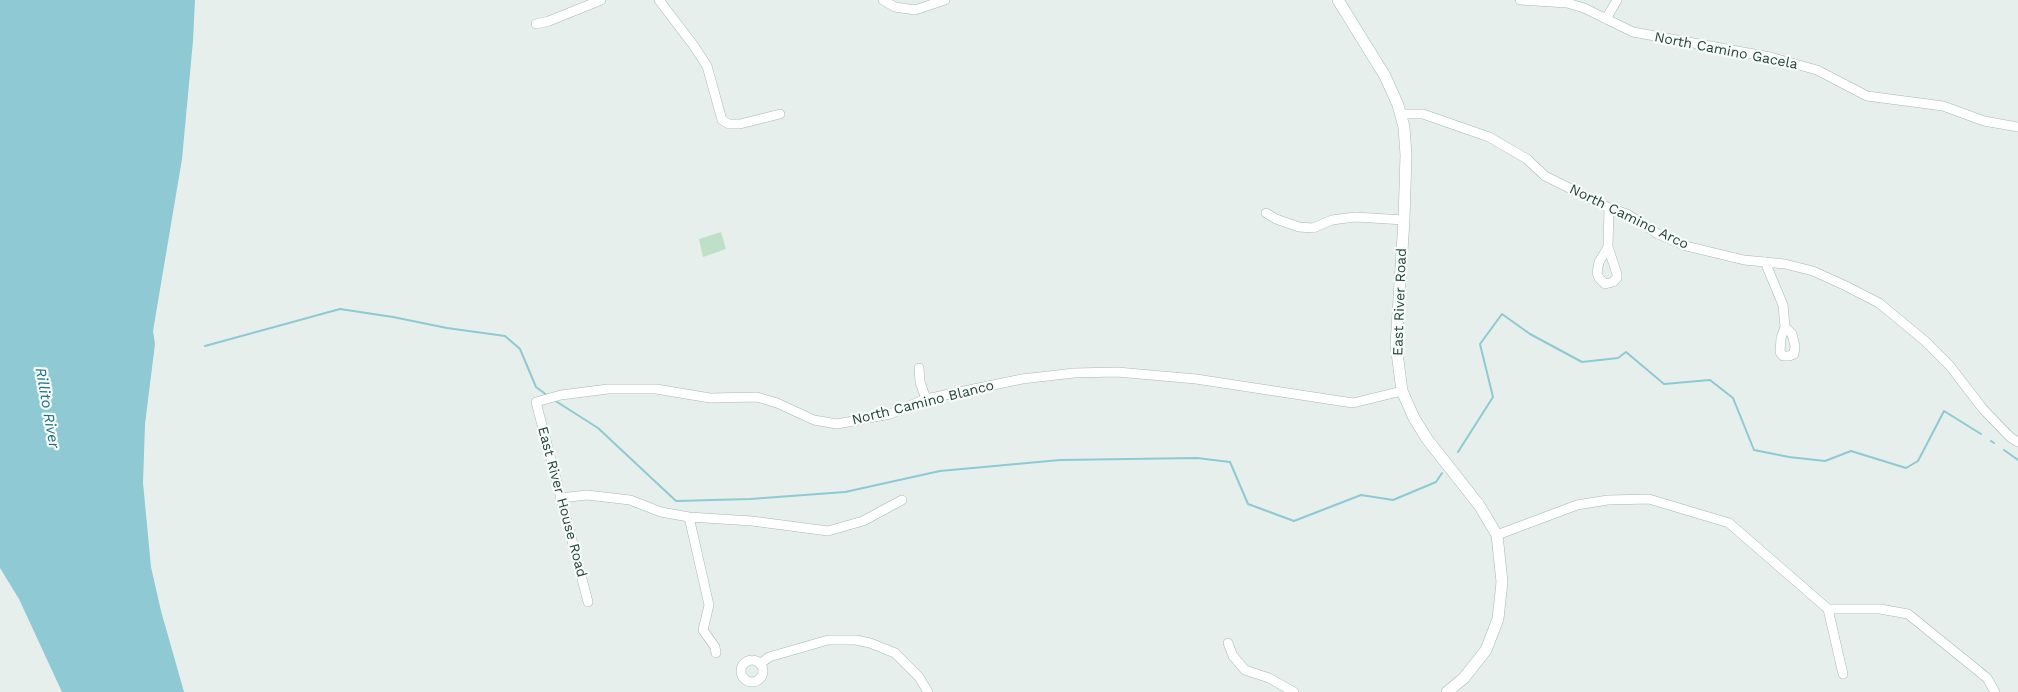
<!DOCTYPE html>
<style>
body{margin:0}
canvas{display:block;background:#e6efeb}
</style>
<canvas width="2018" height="692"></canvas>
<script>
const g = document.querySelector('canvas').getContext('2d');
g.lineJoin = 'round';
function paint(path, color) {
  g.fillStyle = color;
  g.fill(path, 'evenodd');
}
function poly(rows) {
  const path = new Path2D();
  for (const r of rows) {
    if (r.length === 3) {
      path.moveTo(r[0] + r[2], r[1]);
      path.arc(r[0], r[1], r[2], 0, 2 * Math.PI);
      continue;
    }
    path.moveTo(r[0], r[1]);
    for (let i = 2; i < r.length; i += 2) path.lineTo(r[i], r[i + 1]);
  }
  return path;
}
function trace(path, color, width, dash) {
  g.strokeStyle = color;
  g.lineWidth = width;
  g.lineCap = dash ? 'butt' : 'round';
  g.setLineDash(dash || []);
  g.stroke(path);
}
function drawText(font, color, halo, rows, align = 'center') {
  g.font = font + ' "Work Sans",sans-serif';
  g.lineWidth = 4.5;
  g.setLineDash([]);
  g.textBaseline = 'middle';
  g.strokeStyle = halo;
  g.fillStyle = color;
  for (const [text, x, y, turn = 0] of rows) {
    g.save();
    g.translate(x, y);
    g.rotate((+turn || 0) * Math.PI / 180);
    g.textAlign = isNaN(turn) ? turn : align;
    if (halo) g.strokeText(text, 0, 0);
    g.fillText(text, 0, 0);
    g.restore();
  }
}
const green = poly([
 [721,232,726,249,703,257,699,239]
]);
const water = poly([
 [0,0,195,0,193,41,182,159,153,331,155,344,145,424,143,483,151,567,161,611,184,692,62,692,19,599,0,568]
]);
const stream = poly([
 [205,346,340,309,393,317,447,328,505,336,520,349,536,387,548,396],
 [554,400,598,428,676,501,750,499,845,492,940,471,1060,460,1197,458,1230,462,1248,504,1294,521,1361,495,1393,500,1436,482,1442,473],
 [1991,441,1994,443],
 [2004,450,2018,460],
 [1458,452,1493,397,1480,344,1502,314,1530,334,1582,362,1618,358,1626,352,1664,384,1710,380,1733,398,1754,450,1789,457,1825,461,1851,451,1906,468,1918,461,1944,411,1981,434]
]);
const street = poly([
 [659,0,694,46,707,66,722,120,729,124,740,124,780,114],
 [883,0,895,7,915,10,945,0],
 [1520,0,1567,3,1584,8,1633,32,1770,57,1817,70,1867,96,1943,106,1984,121,2018,127],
 [1606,19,1617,0],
 [536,24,549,21,601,0],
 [1401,114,1423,114,1489,137,1527,159,1545,176,1609,208,1627,214,1658,234,1686,246,1744,260,1785,264,1813,271,1846,286,1879,303,1925,341,1950,366,1983,409,2010,437,2018,442],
 [1266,213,1276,219,1299,227,1313,228,1332,220,1355,217,1404,220],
 [1608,247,1599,262,1597,273,1599,278,1605,284,1613,282,1617,278,1617,274,1608,247,1609,208],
 [1765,262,1783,305,1785,327,1781,338,1780,352,1783,356,1789,356,1794,354,1795,346,1792,334,1785,327],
 [919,368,920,382,926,399],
 [560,498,587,495,630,500,661,512,689,517,752,521,828,531,863,521,902,500],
 [689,517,709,605,703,630,715,647,716,653],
 [1497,535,1577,505,1608,500,1649,499,1729,523,1828,609,1880,609,1908,614,1987,678,1995,692],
 [588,602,536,402,561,395,608,389,656,389,710,398,757,397,777,403,814,420,837,424,890,414,926,399,1022,379,1074,373,1117,372,1196,379,1353,403,1402,391],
 [1828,609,1843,674],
 [1228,643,1233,656,1245,670,1269,678,1294,692],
 [752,671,11],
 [760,664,769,657,828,640,856,640,870,643,895,653,919,677,928,692]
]);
const secondary = poly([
 [1338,0,1385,76,1398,105,1404,127,1406,155,1404,220,1396,345,1402,391,1414,418,1427,439,1479,505,1497,535,1502,582,1498,619,1486,650,1464,678,1447,692]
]);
const streetNames = [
 ["North Camino Gacela",1726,51,11],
 ["North Camino Arco",1629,217,26],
 ["East River Road",1400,302,-88],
 ["North Camino Blanco",923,403,-14],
 ["East River House Road",562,502,75]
];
const waterNames = [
 ["Rillito River",47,408,80]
];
paint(green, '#bfe0c8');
paint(water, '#8ec9d4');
trace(stream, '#8ec9d4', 2);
trace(street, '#a8b8b2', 10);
trace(secondary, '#a4bbb3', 12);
trace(street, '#fff', 9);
trace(secondary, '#fff', 11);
drawText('14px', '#24423a', '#f7fbf9', streetNames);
drawText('italic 15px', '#1c6f80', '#f7fbf9', waterNames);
</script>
